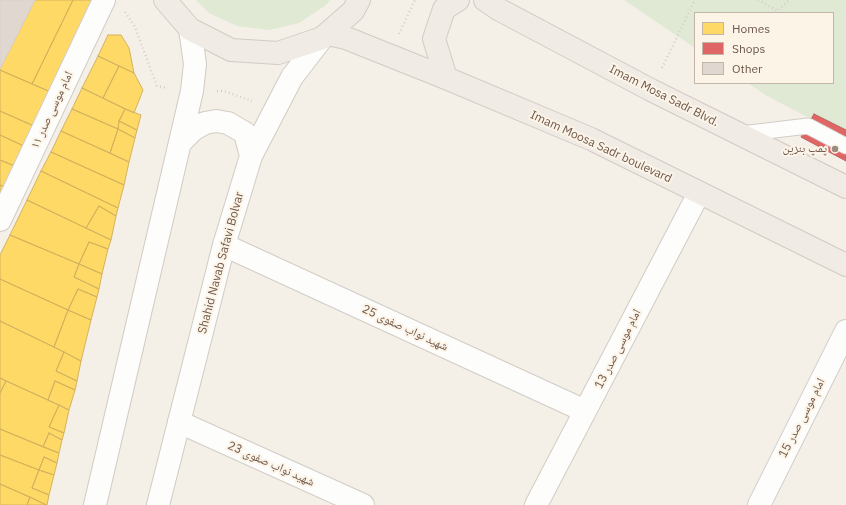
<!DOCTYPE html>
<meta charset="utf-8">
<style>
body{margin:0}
#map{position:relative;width:846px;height:505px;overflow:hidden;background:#f4efe7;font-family:"IBM Plex Sans",sans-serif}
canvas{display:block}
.legend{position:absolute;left:694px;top:12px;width:140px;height:72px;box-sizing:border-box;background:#fcf4e7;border:1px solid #c3b5a9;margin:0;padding:5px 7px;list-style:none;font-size:12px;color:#6d574b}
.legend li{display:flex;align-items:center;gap:8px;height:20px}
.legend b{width:20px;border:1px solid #c3b5a9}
</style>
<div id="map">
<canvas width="846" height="505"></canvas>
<ul class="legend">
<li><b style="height:11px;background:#ffd966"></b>Homes</li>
<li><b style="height:11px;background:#e06666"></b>Shops</li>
<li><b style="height:11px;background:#e0d7d0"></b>Other</li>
</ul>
</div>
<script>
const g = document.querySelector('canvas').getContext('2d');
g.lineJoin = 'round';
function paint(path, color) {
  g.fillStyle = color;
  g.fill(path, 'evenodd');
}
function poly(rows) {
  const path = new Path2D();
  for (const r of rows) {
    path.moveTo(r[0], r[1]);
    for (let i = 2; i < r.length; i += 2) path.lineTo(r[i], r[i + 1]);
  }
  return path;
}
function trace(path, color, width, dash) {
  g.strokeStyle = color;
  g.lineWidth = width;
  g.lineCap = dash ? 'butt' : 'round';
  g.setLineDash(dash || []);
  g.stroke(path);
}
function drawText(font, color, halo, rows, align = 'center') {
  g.font = font + ' "IBM Plex Sans","Noto Naskh Arabic",sans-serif';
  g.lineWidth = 4;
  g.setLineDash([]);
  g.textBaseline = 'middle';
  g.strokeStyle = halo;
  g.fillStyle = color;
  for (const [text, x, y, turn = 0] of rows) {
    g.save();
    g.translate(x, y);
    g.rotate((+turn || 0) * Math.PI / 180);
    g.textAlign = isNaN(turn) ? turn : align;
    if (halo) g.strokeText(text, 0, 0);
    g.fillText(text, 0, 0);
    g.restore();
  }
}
const green = poly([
 [196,0,330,0,326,5,299,23,269,30,237,26,209,13],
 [624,0,846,0,846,137,767,96,748,83,833,83,833,13,695,13,695,48]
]);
const homes = poly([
 [35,0,73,0,32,84,0,70,0,69,35,0],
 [73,0,95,0,53,93,32,84,73,0],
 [108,35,121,35,129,48,134,73,98,56,108,35],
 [98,56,119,66,103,98,82,88,98,56],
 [119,66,134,73,143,90,134,113,103,98,119,66],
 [0,70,53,93,36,127,0,111,0,70],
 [82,88,125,109,119,121,118,129,72,109,82,88],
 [72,109,118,129,110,153,61,131,72,109],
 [125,109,141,115,137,130,119,121,125,109],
 [0,111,36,127,26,147,0,135,0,111],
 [119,121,137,130,135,138,118,129,119,121],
 [118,129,135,138,129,162,110,153,118,129],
 [61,131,129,162,124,185,51,152,61,131],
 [0,135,26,147,17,167,0,160,0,135],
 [51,152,124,185,118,208,41,171,51,152],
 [0,160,17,167,6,188,0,185,0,160],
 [41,171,118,208,116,216,99,206,86,228,27,200,41,171],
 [0,185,6,188,0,201,0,185],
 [27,200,111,240,108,249,89,242,79,264,10,235,27,200],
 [99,206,116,216,111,240,86,228,99,206],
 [10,235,79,264,74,277,99,289,97,297,78,289,68,310,0,279,0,255,10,235],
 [89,242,108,249,102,274,79,264,89,242],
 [79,264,102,274,99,289,74,277,79,264],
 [0,279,68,310,54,347,0,321,0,279],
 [78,289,97,297,91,320,68,310,78,289],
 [68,310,91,320,81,361,54,347,68,310],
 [0,321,64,352,56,371,77,381,75,390,55,381,48,400,0,378,0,321],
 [64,352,81,361,77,381,56,371,64,352],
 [0,378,6,381,0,393,0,378],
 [6,381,59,405,49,427,64,433,62,440,49,433,43,447,0,429,0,393,6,381],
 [55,381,75,390,69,410,48,400,55,381],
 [59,405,69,410,64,433,49,427,59,405],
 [0,429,59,453,57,463,44,457,39,470,0,455,0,429],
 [49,433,62,440,59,453,43,447,49,433],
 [0,455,39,470,32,488,49,495,47,505,0,484,0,455],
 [44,457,57,463,54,475,39,470,44,457],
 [39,470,54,475,49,495,32,488,39,470],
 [0,484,30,497,27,505,0,505,0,484],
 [30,497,46,505,27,505,30,497]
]);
const shops = poly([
 [814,114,846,130,846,161,801,137,814,114]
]);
const building = poly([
 [0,0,35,0,0,69,0,0]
]);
const path = poly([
 [758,0,778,11,789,0],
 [125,12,135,27,157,86,168,88],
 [399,34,415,0],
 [662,68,695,0],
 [217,91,224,91,252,101]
]);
const lane = poly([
 [741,134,808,126,846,146]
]);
const street = poly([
 [0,220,104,0],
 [224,245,585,411],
 [179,422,363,505],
 [536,505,699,193],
 [759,505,846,331]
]);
const secondary = poly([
 [181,142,194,129,205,123,216,121,228,123,245,133,251,156],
 [95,505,192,91,195,64,190,29],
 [158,505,224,245,251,156,292,77,322,38]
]);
const primary = poly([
 [165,0,190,29,231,50,278,53,322,38,353,11,359,0],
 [485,0,498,9,651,90,846,187],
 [328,34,346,38,446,78,591,139,846,265],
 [446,78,434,39,444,9,458,0]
]);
const markers = [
 [835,149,4,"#9c8c82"]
];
const streetNames = [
 ["Imam Mosa Sadr Blvd.",664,96,27],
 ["امام موسی صدر ۱۱",52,110,-65],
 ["Imam Moosa Sadr boulevard",601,147,25],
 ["Shahid Navab Safavi Bolvar",221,263,-75],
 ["شهید نواب صفوی 25",405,328,25],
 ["امام موسی صدر 13",618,349,-63],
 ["امام موسی صدر 15",802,418,-63],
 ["شهید نواب صفوی 23",271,464,24]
];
const poiNames = [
 ["پمپ بنزین",827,149]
];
paint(green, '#e0e9d3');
paint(homes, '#ffd966');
trace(homes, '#d3b25e', 1);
paint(shops, '#e06666');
trace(shops, '#be625e', 1);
paint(building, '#e0d7d0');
trace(building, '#dcd2ca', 1);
trace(lane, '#d2ccc6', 17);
trace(street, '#d2ccc6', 24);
trace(secondary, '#d2cbc4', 24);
trace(primary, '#d3cbc5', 24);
trace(path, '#d5cfc9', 2.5, [1, 3]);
trace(lane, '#fdfdfb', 15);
trace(street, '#fdfdfb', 22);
trace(secondary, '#fdfdfb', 22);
trace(primary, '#f0ebe4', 22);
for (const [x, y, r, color] of markers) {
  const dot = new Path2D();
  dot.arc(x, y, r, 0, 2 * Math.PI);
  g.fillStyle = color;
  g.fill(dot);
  trace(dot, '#fcf4e7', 1.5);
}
drawText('12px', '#6d574b', '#fcf4e7', streetNames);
drawText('12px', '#6d574b', '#fcf4e7', poiNames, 'right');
</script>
